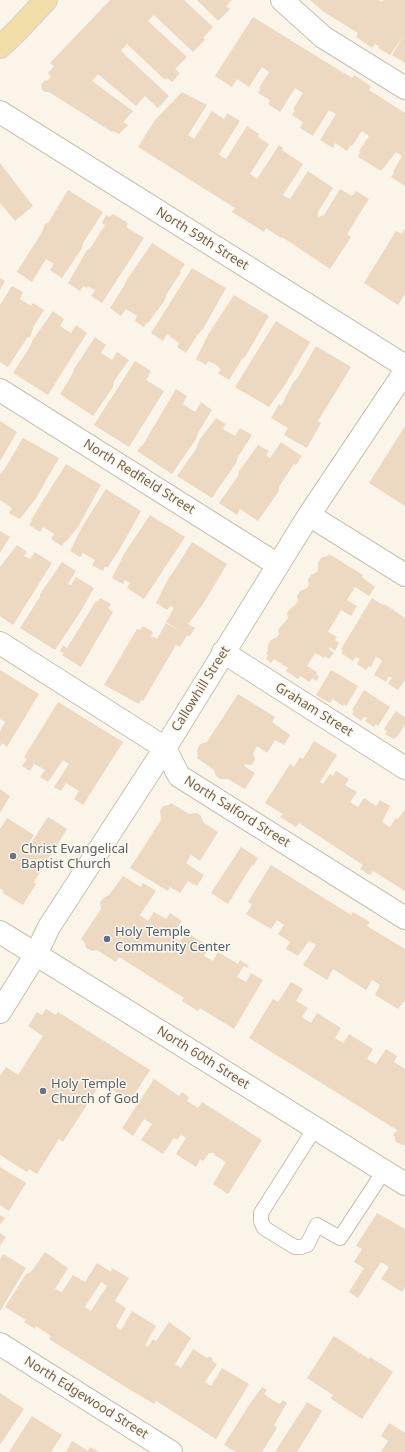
<!DOCTYPE html>
<style>
body{margin:0}
canvas{display:block;background:#faf5e8}
</style>
<canvas width="405" height="1452"></canvas>
<script>
const g = document.querySelector('canvas').getContext('2d');
g.lineJoin = 'round';
function paint(path, color) {
  g.fillStyle = color;
  g.fill(path, 'evenodd');
}
function poly(rows) {
  const path = new Path2D();
  for (const r of rows) {
    path.moveTo(r[0], r[1]);
    for (let i = 2; i < r.length; i += 2) path.lineTo(r[i], r[i + 1]);
  }
  return path;
}
function trace(path, color, width, dash) {
  g.strokeStyle = color;
  g.lineWidth = width;
  g.lineCap = dash ? 'butt' : 'round';
  g.setLineDash(dash || []);
  g.stroke(path);
}
function drawText(font, color, halo, rows, align = 'center') {
  g.font = font + ' "Noto Sans",sans-serif';
  g.lineWidth = 3;
  g.setLineDash([]);
  g.textBaseline = 'middle';
  g.strokeStyle = halo;
  g.fillStyle = color;
  for (const [text, x, y, turn = 0] of rows) {
    g.save();
    g.translate(x, y);
    g.rotate((+turn || 0) * Math.PI / 180);
    g.textAlign = isNaN(turn) ? turn : align;
    if (halo) g.strokeText(text, 0, 0);
    g.fillText(text, 0, 0);
    g.restore();
  }
}
const building = poly([
 [110,0,184,0,213,27,203,38,205,40,193,52,154,15,148,21,187,57,175,69,180,73,172,82,167,78,165,80,127,44,121,51,169,96,158,108,145,96,136,106,98,74,92,81,133,111,123,122,128,125,119,134,113,131,112,132,49,92,45,92,42,90,41,85,45,80,47,81,51,77,48,73,54,66,50,63],
 [197,0,232,0,226,6,230,9,218,21],
 [310,0,378,0,382,2,383,0,405,0,405,63,392,55,404,35,390,55,378,48,379,46,375,44,372,48,356,37,358,33,324,12],
 [253,17,352,78,354,75,371,86,369,90,405,113,405,186,391,177,394,173,393,172,402,156,396,152,381,171,358,157,360,152,359,151,369,136,362,131,352,146,351,145,347,151,335,143,333,148,320,140,336,114,329,110,313,136,300,128,303,122,292,115,295,110,293,109,303,93,295,88,280,112,268,104,270,100,258,93,261,88,259,88,269,72,262,67,249,87,237,79,232,87,215,76],
 [182,92,207,105,188,135,194,139,212,111,224,119,227,113,240,121,219,154,221,156,226,159,247,126,259,134,258,137,269,144,250,174,257,179,279,145,283,148,282,150,303,164,283,195,290,199,308,171,333,188,318,212,318,217,324,215,340,189,352,196,356,191,369,199,347,234,351,237,330,269,282,237,281,238,266,228,264,232,232,212,235,208,138,147,155,120],
 [0,163,33,206,15,221,0,203],
 [68,190,103,212,83,243,82,248,62,278,50,270,54,264,46,259,32,282,17,272,42,232,45,224,48,223],
 [113,214,128,223,126,227,144,238,102,303,91,296,95,290,88,286,87,288,83,286,80,291,68,283,87,250,91,247,105,225,102,223,106,215,109,217],
 [405,228,405,294,398,305,364,283,396,231,402,234],
 [152,243,185,264,180,271,181,272,166,295,165,300,148,323,147,322,144,327,135,321,137,316,126,309,121,316,110,308,124,286,126,281],
 [192,268,226,288,203,329,198,334,186,353,177,347,179,343,167,334,163,341,151,333],
 [0,278,5,281,0,290],
 [12,286,23,292,20,299,31,306,33,303,44,310,34,326,30,337,27,338,8,367,0,362,0,305],
 [234,295,269,316,245,357,242,359,229,380,218,373,221,369,215,364,208,361,206,365,196,359,209,333],
 [53,311,64,319,60,326,71,333,76,325,87,333,48,395,13,373,31,345,32,341],
 [276,321,310,342,286,383,269,407,235,387],
 [95,337,106,345,101,353,112,360,117,352,129,360,114,381,113,387,93,416,60,394,72,375,74,369],
 [316,346,351,367,318,421,321,423,307,448,284,435,288,428,271,418,279,404,281,406,294,381,297,379],
 [135,361,151,371,146,380,164,391,129,447,94,425],
 [176,389,187,396,183,404,195,412,201,402,212,410,198,433,196,439,172,474,137,451,144,443],
 [216,418,226,424,223,429,235,436,240,428,252,435,238,457,236,463,212,498,177,476,196,449,200,439],
 [0,421,17,432,0,461],
 [405,426,405,506,369,483],
 [23,438,59,458,36,498,20,519,9,513,12,508,0,500,0,474,5,468],
 [281,442,302,456,296,465,294,464,279,487,279,491,258,521,240,509,237,515,219,503,238,476,239,471,258,445,269,451,266,455,270,458],
 [66,464,101,485,78,527,66,542,65,541,62,546,51,539,54,534,43,527,40,532,29,525,32,521,31,520],
 [106,489,141,511,118,552,107,568,105,566,103,571,92,565,95,560,83,553,80,557,70,551,82,527],
 [150,515,185,537,144,599,127,588,130,583,125,580,123,584,112,578,124,554],
 [0,531,10,537,0,553],
 [192,542,227,564,203,604,188,624,195,628,189,637,187,635,180,647,176,645,143,701,141,700,139,704,104,685,137,629,140,630,143,626,153,632,151,636,157,639,166,623,183,633,166,622,174,608,170,606,167,610,156,603,169,577,172,574],
 [17,545,27,552,24,556,30,559,35,552,52,563,13,625,0,616,0,567],
 [329,554,363,575,362,577,375,587,369,596,355,587,347,600,357,606,351,616,341,610,328,632,337,637,335,640,339,643,335,651,330,647,329,649,334,653,329,659,325,656,324,658,315,653,307,666,317,672,316,674,319,676,317,681,312,678,310,682,300,676,298,679,286,671,288,668,274,659,271,663,266,659,268,655,266,654,268,650,268,645,271,640,277,637,279,634,278,630,288,618,287,613,291,608,296,604,298,601,297,596,300,591,307,588,309,585,308,579,311,575,317,572,318,569,318,563,321,558,328,556],
 [62,562,76,571,68,584,71,585,76,577,94,588,79,614,55,650,20,628,40,597,40,594],
 [100,598,111,604,108,608,113,612,81,667,62,655,64,653,60,651,63,645,67,648,96,601,98,602],
 [372,598,383,605,384,604,389,607,405,618,405,680,398,690,388,684,392,678,389,676,386,682,374,675,382,661,380,659,376,657,371,667,369,666,366,670,357,664,360,659,356,657,353,661,341,653,343,651,341,649],
 [0,670,39,694,7,747,2,743,0,747,0,731,5,722,0,719],
 [331,670,358,686,346,706,344,704,343,706,334,700,334,699,333,698,330,703,316,695],
 [364,690,390,707,378,726,376,724,374,727,365,721,367,718,364,717,361,721,352,714,354,711,352,710],
 [238,694,275,717,272,722,290,735,284,745,275,740,267,753,257,746,253,754,255,759,252,765,245,764,244,766,255,773,245,789,228,779,220,779,216,776,214,770,197,758,198,756,197,750,200,744,207,742],
 [58,702,123,742,83,805,74,799,79,791,66,783,61,791,54,787,69,764,63,760,48,782,40,777,45,770,40,767,34,764,30,771,22,766,27,759,24,757],
 [396,711,405,717,405,725,397,737,396,737,394,739,385,734,387,731,384,729],
 [314,741,337,755,320,782,323,784,330,774,333,776,336,771,349,779,345,785,357,792,350,802,354,805,358,807,364,798,376,806,380,800,390,806,382,822,390,827,396,818,398,819,405,809,405,891,373,871,370,875,360,869,363,865,299,823,296,827,280,817,283,814,265,803,290,764,294,767,300,757,303,759],
 [0,789,10,796,0,813],
 [171,803,189,814,197,813,201,816,203,822,218,832,200,861,191,855,186,863,204,875,197,886,188,881,180,893,170,887,168,891,130,868,161,820,160,811,163,806,169,805],
 [48,817,67,829,34,882,36,884,23,905,3,893,4,891,0,888,0,829,7,818,34,835,24,851,25,852],
 [241,847,258,858,253,866,252,865,228,904,211,893],
 [271,865,351,915,353,912,370,922,367,926,405,949,405,1001,404,1001,398,1009,375,995,380,985,372,980,366,990,333,969,327,980,303,965,316,945,309,941,298,956,286,949,290,942,278,934,284,925,277,920,271,929,246,914,252,905,248,902],
 [123,876,141,887,143,883,156,891,140,915,148,921,154,912,166,919,170,913,182,921,172,936,180,941,186,932,210,947,204,956,213,961,218,952,238,964,240,960,249,966,247,968,244,966,237,977,246,982,251,973,263,980,234,1029,200,1008,198,1011,182,1001,184,998,119,957,116,962,97,950,92,951,86,948,84,941,81,939,101,909,100,902,104,898,109,895],
 [291,982,303,989,296,1001,308,1008,302,1017,311,1023,317,1013,341,1028,335,1038,343,1043,349,1034,373,1049,367,1059,376,1064,386,1049,397,1056,394,1062,405,1069,405,1145,402,1145,396,1142,395,1137,393,1135,397,1130,249,1038,273,999,278,1002],
 [46,1009,56,1015,58,1012,150,1070,130,1101,101,1083,63,1142,59,1139,37,1174,29,1169,27,1172,0,1155,0,1076,6,1067,18,1075,43,1036,28,1026,37,1012,42,1015],
 [154,1079,179,1096,182,1092,186,1095,189,1097,187,1101,198,1108,202,1102,262,1140,228,1194,213,1184,226,1162,214,1155,215,1154,212,1152,211,1154,209,1153,203,1161,200,1159,196,1167,176,1154,186,1138,181,1135,177,1140,174,1138,163,1154,141,1140,152,1124,144,1119,133,1136,122,1128],
 [0,1167,26,1183,9,1211,0,1205],
 [377,1213,405,1229,405,1287,402,1292,381,1279,389,1267,381,1262,358,1298,349,1292,364,1268,354,1262,362,1249,356,1246],
 [0,1215,5,1218,0,1225],
 [0,1233,6,1237,0,1246],
 [45,1252,68,1268,55,1289,62,1292,73,1275,85,1282,97,1263,111,1272,112,1268,129,1278,115,1301,126,1308,116,1326,118,1328,121,1330,132,1311,156,1326,145,1345,148,1347,153,1339,156,1341,169,1322,191,1338,175,1364,181,1368,193,1349,207,1358,209,1356,213,1359,212,1361,217,1364,205,1382,211,1386,222,1368,249,1384,216,1439,156,1401,154,1404,124,1386,49,1339,51,1336,36,1326,35,1329,24,1322,26,1320,5,1307,26,1274,31,1272],
 [101,1282,107,1286,91,1311,85,1307],
 [3,1254,26,1268,0,1311,0,1260],
 [334,1336,369,1359,370,1357,393,1372,362,1419,330,1398,333,1395,307,1378],
 [262,1387,267,1390,264,1394,274,1401,280,1404,283,1400,287,1403,274,1425,277,1428,262,1452,236,1452,224,1445,247,1408],
 [0,1393,24,1409,0,1445],
 [307,1402,322,1411,297,1452,275,1452],
 [32,1416,62,1435,51,1452,9,1452],
 [389,1423,405,1433,405,1452,381,1452,388,1441,381,1436],
 [72,1441,88,1451,90,1447,99,1452,66,1452]
]);
const lane = poly([
 [315,1128,261,1213,261,1221,264,1228,295,1247,301,1247,307,1245,317,1225,340,1238,384,1171]
]);
const street = poly([
 [282,0,323,37,405,88],
 [0,112,405,366],
 [0,390,278,565],
 [309,515,405,575],
 [0,643,165,748,179,776,405,918],
 [223,652,405,768],
 [0,1012,36,954,49,927,165,748,309,515,400,379,405,369],
 [0,1344,171,1452]
]);
const secondary = poly([
 [0,932,405,1184]
]);
const primary = poly([
 [0,47,17,31,46,0]
]);
const markers = [
 [13,856,4,"#6b7280"],
 [107,939,4,"#5c6f8a"],
 [43,1091,4,"#6b7280"]
];
const streetNames = [
 ["North 59th Street",202,239,32],
 ["North Redfield Street",139,477,32],
 ["Callowhill Street",201,689,-58],
 ["Graham Street",314,710,32],
 ["North Salford Street",237,812,32],
 ["North 60th Street",203,1058,32],
 ["North Edgewood Street",86,1398,32]
];
const worshipNames = [
 ["Christ Evangelical",21,849],
 ["Baptist Church",21,864],
 ["Holy Temple",51,1084],
 ["Church of God",51,1099]
];
const serviceNames = [
 ["Holy Temple",115,932],
 ["Community Center",115,947]
];
paint(building, '#edd8c2');
trace(lane, '#cbbeaf', 16);
trace(street, '#cbbeaf', 24);
trace(secondary, '#cdbfad', 24);
trace(primary, '#d8d2ce', 24);
trace(lane, '#fff', 14);
trace(street, '#fff', 22);
trace(secondary, '#fff', 22);
trace(primary, '#f2dea8', 22);
for (const [x, y, r, color] of markers) {
  const dot = new Path2D();
  dot.arc(x, y, r, 0, 2 * Math.PI);
  g.fillStyle = color;
  g.fill(dot);
  trace(dot, '#fdf9ee', 1.5);
}
drawText('13px', '#725f4f', '#fdf9ee', streetNames);
drawText('13px', '#5b616d', '#fdf9ee', worshipNames, 'left');
drawText('13px', '#4e5e75', '#fdf9ee', serviceNames, 'left');
</script>
